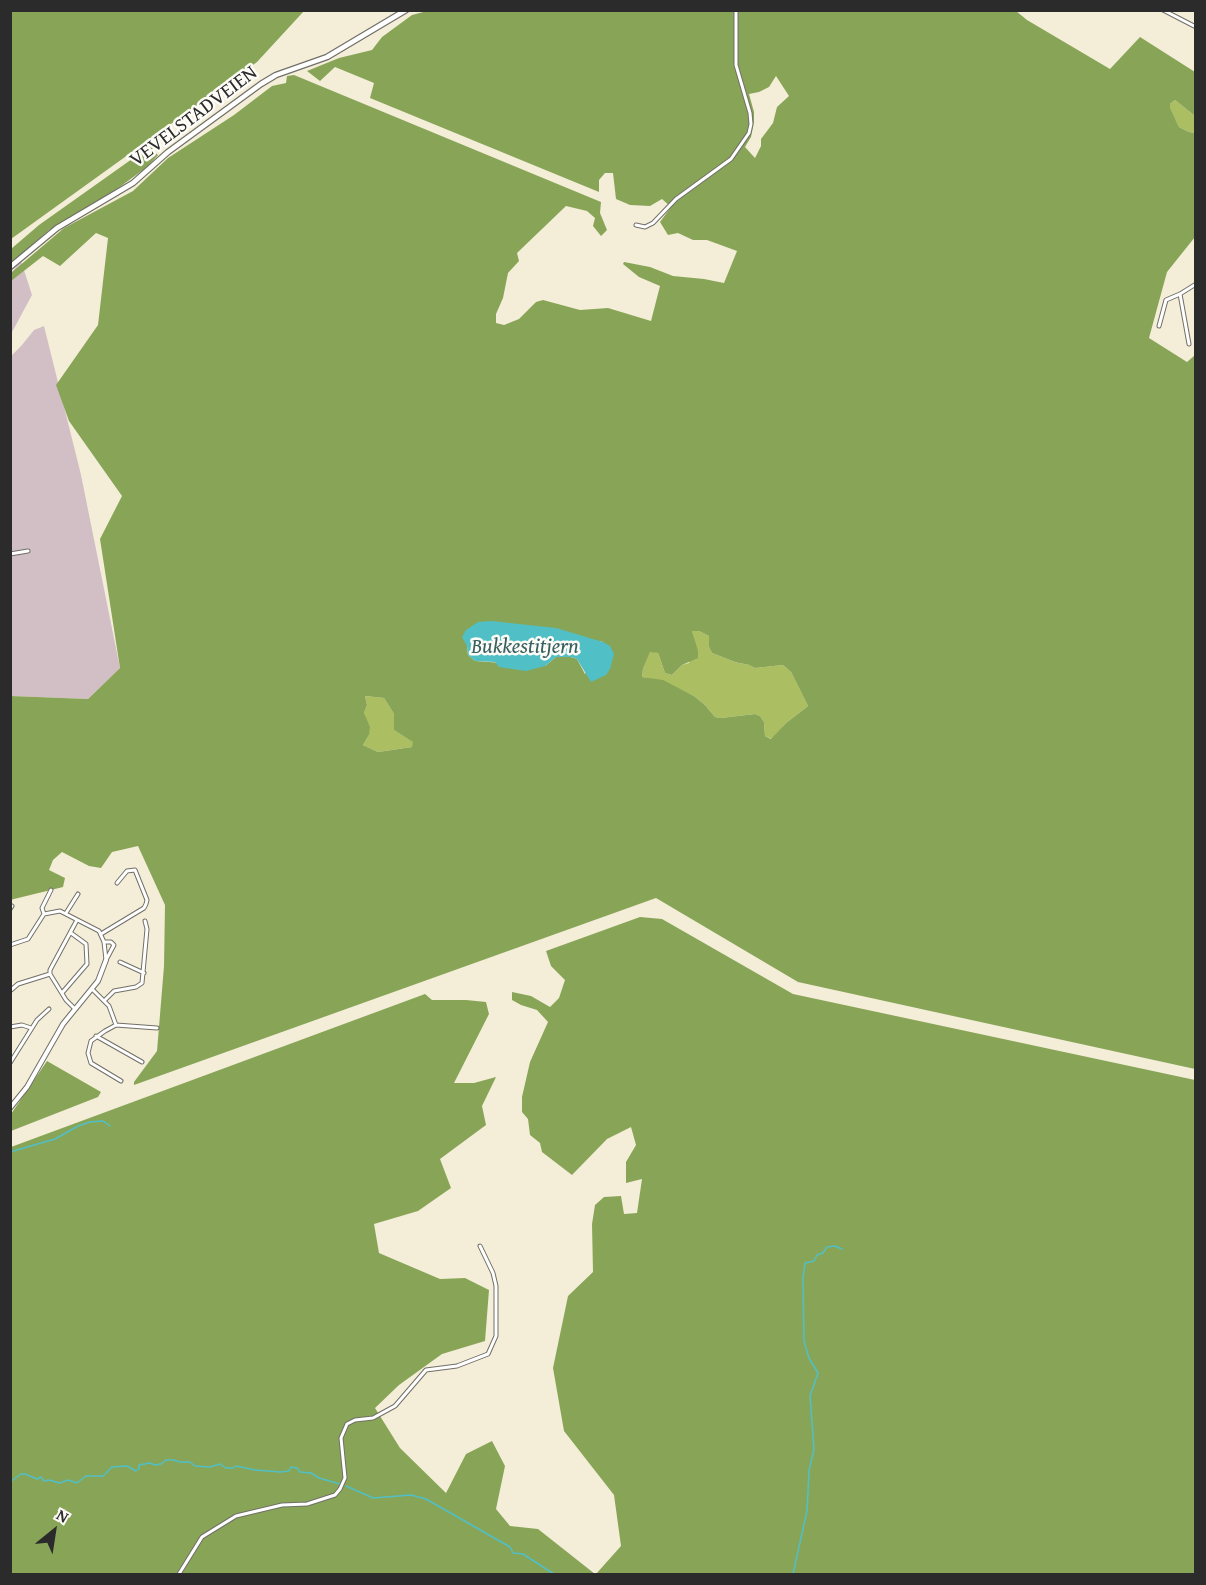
<!DOCTYPE html>
<style>
body{margin:0}
#map{position:relative;width:1206px;height:1585px;overflow:hidden;background:#f4eed9;font-family:"Gentium Book Plus",serif}
canvas{display:block}
.frame{position:absolute;inset:0;border:12px solid #2b2b2b;pointer-events:none}
.north{position:absolute;left:24px;top:1501px;width:60px;height:60px;-webkit-text-stroke:4px #fdfcf7;paint-order:stroke;rotate:30deg;font-size:16px;font-weight:700;line-height:24px;text-align:center;color:#2b2b2b}
.north::after{content:'';display:block;margin:auto;width:21px;height:27px;background:#2b2b2b;clip-path:polygon(50% 0,100% 100%,50% 72%,0 100%)}
</style>
<div id="map">
<canvas width="1206" height="1585"></canvas>
<div class="frame"></div>
<div class="north">N</div>
</div>
<script>
const g = document.querySelector('canvas').getContext('2d');
g.lineJoin = 'round';
function paint(path, color) {
  g.fillStyle = color;
  g.fill(path, 'evenodd');
}
function poly(rows) {
  const path = new Path2D();
  for (const r of rows) {
    path.moveTo(r[0], r[1]);
    for (let i = 2; i < r.length; i += 2) path.lineTo(r[i], r[i + 1]);
  }
  return path;
}
function trace(path, color, width, dash) {
  g.strokeStyle = color;
  g.lineWidth = width;
  g.lineCap = dash ? 'butt' : 'round';
  g.setLineDash(dash || []);
  g.stroke(path);
}
function drawText(font, color, halo, rows, align = 'center') {
  g.font = font + ' "Gentium Book Plus",serif';
  g.lineWidth = 5;
  g.setLineDash([]);
  g.textBaseline = 'middle';
  g.strokeStyle = halo;
  g.fillStyle = color;
  for (const [text, x, y, turn = 0] of rows) {
    g.save();
    g.translate(x, y);
    g.rotate((+turn || 0) * Math.PI / 180);
    g.textAlign = isNaN(turn) ? turn : align;
    if (halo) g.strokeText(text, 0, 0);
    g.fillText(text, 0, 0);
    g.restore();
  }
}
const industrial = poly([
 [21,261,32,295,11,334,11,273],
 [44,326,81,475,120,668,88,699,11,696,11,356,22,345,34,330]
]);
const green = poly([
 [1175,100,1195,116,1195,133,1189,132,1179,127,1170,109,1170,104],
 [692,631,699,631,709,636,709,647,712,653,735,662,749,665,755,668,783,665,791,672,808,706,786,723,772,739,765,736,764,722,760,716,755,714,721,718,715,717,705,705,694,696,663,681,642,677,643,669,650,651,658,653,665,673,672,675,682,665,689,663,694,640],
 [365,696,384,698,394,714,394,730,414,742,412,747,378,752,363,745,369,735,364,713,367,705]
]);
const forest = poly([
 [11,10,304,10,304,11,257,62,11,239],
 [427,11,1016,11,1027,20,1110,69,1140,37,1195,72,1195,116,1175,100,1170,104,1170,108,1179,127,1189,132,1195,133,1195,237,1167,272,1149,338,1187,362,1195,355,1195,1069,798,982,656,898,134,1085,134,1082,157,1051,164,966,165,905,138,846,112,852,101,868,89,866,62,852,53,860,49,870,65,878,63,887,10,900,11,696,88,699,120,668,100,539,122,496,69,421,56,385,98,325,108,238,96,233,60,266,43,256,11,281,11,273,64,228,133,191,168,158,234,115,272,86,286,83,287,76,294,75,601,202,600,213,607,230,601,236,593,226,595,218,587,211,566,206,517,253,519,261,508,273,503,298,496,314,496,323,504,325,519,319,536,302,543,300,580,310,608,308,651,321,660,286,639,277,623,264,624,262,650,267,673,276,704,279,724,283,737,251,707,240,693,240,678,233,668,235,660,222,671,207,662,199,650,206,630,205,616,199,613,173,605,173,599,180,599,192,370,98,374,83,335,67,320,81,307,71,339,58,372,50,382,37,412,15],
 [776,76,789,96,777,107,773,123,761,139,761,146,755,158,745,147,751,137,754,122,754,112,749,94,759,92,769,87],
 [692,631,699,631,709,636,709,647,712,653,735,662,749,665,755,668,783,665,791,672,808,706,786,723,771,739,765,736,764,722,760,716,755,714,721,718,715,717,705,705,694,696,663,680,642,677,643,669,650,652,658,653,665,673,672,675,682,665,698,658,698,651],
 [585,638,603,642,585,674,577,659,571,657,556,657,545,666,475,661,468,655,467,646],
 [365,696,384,698,394,714,394,730,413,742,412,747,378,752,363,745,369,735,370,727,364,713,367,705],
 [163,137,152,150,158,155,147,167,106,197,49,230,11,263,11,249,39,225],
 [640,917,662,919,793,994,1195,1080,1195,1574,596,1574,621,1546,614,1495,564,1431,553,1368,568,1296,593,1272,592,1224,595,1205,604,1197,621,1196,624,1214,637,1213,642,1179,626,1183,626,1162,636,1145,631,1127,607,1139,572,1175,542,1152,540,1143,530,1135,528,1119,522,1112,522,1097,530,1062,548,1022,537,1010,521,1005,512,1000,512,992,531,996,550,1007,559,998,565,980,551,966,546,951],
 [425,994,432,1000,466,1000,486,1002,489,1014,454,1083,474,1083,496,1077,482,1106,486,1125,440,1159,451,1188,418,1211,374,1224,379,1253,440,1279,465,1278,489,1290,485,1341,442,1354,399,1385,375,1408,400,1448,446,1493,466,1454,492,1441,505,1466,496,1509,510,1526,538,1529,595,1574,11,1574,10,1476,12,1475,10,1474,11,1147],
 [47,1061,101,1092,98,1097,11,1131,11,1114]
]);
const water = poly([
 [491,621,556,628,603,642,610,646,614,654,610,669,606,675,591,682,577,659,571,657,556,657,545,666,526,671,499,667,495,662,475,661,468,655,467,646,462,637,466,630,478,622]
]);
const stream = poly([
 [10,1152,55,1139,78,1126,90,1122,103,1121,110,1126],
 [10,1482,21,1474,25,1474,37,1479,41,1477,44,1481,49,1480,60,1483,68,1480,77,1483,86,1476,103,1476,112,1467,127,1466,136,1471,139,1469,139,1465,150,1463,155,1465,161,1464,166,1460,173,1460,180,1462,190,1462,195,1466,210,1467,220,1464,226,1468,233,1468,236,1466,255,1470,281,1472,289,1471,291,1467,297,1468,300,1472,311,1473,319,1478,340,1484],
 [346,1486,373,1498,411,1495,426,1499,510,1547,513,1553,523,1554,554,1574],
 [793,1574,807,1511,809,1471,814,1449,810,1396,818,1373,809,1358,804,1341,803,1278,805,1263,814,1261,817,1255,823,1253,827,1247,835,1246,842,1249]
]);
const minor = poly([
 [1163,10,1196,27],
 [636,225,645,227,653,223,676,199,731,159,749,133,751,124,750,113,736,65,736,10],
 [1180,294,1189,344],
 [1159,326,1166,300,1180,294,1196,284],
 [10,554,28,551],
 [10,909,12,906],
 [66,913,78,894],
 [44,914,42,908,51,890],
 [101,934,144,908,146,904,147,900,135,870,127,871,117,883],
 [104,942,111,942,114,945,106,960],
 [10,945,28,939,44,914,60,911,99,931,104,942,106,960],
 [120,962,144,973],
 [92,989,109,1006,116,1025],
 [11,990,18,984,50,974],
 [62,993,87,964,86,944,71,933],
 [105,1000,114,991,136,987,142,983,147,929,145,921],
 [75,1009,66,1000,50,974,50,970,77,920],
 [10,1027,22,1025,31,1028],
 [96,1036,142,1062],
 [10,1063,37,1020,49,1009],
 [121,1081,91,1063,88,1053,91,1041,105,1031,116,1025,157,1028],
 [179,1574,202,1537,236,1516,282,1505,307,1504,335,1495,340,1489,345,1478,341,1438,347,1424,355,1420,373,1418,395,1406,426,1370,457,1366,488,1354,496,1336,496,1286,493,1273,480,1246]
]);
const tertiary = poly([
 [10,1108,27,1087,63,1024,98,981,106,960]
]);
const secondary = poly([
 [10,267,57,228,133,183,168,152,261,84,276,75,327,57,406,10]
]);
const streetNames = [
 ["VEVELSTADVEIEN",194,117,-37]
];
const waterNames = [
 ["Bukkestitjern",525,648]
];
paint(industrial, '#d2bec5');
paint(green, '#abbe61');
paint(forest, '#88a557');
paint(water, '#51bfc6');
trace(stream, '#51bfc6', 1.5);
trace(minor, '#716f68', 5);
trace(tertiary, '#716f68', 6);
trace(secondary, '#716f68', 7);
trace(minor, '#fff', 3);
trace(tertiary, '#fff', 4);
trace(secondary, '#fff', 4.5);
drawText('20px', '#2b2b2b', '#fdfcf7', streetNames);
drawText('italic 21px', '#385f61', '#fdfcf7', waterNames);
</script>
